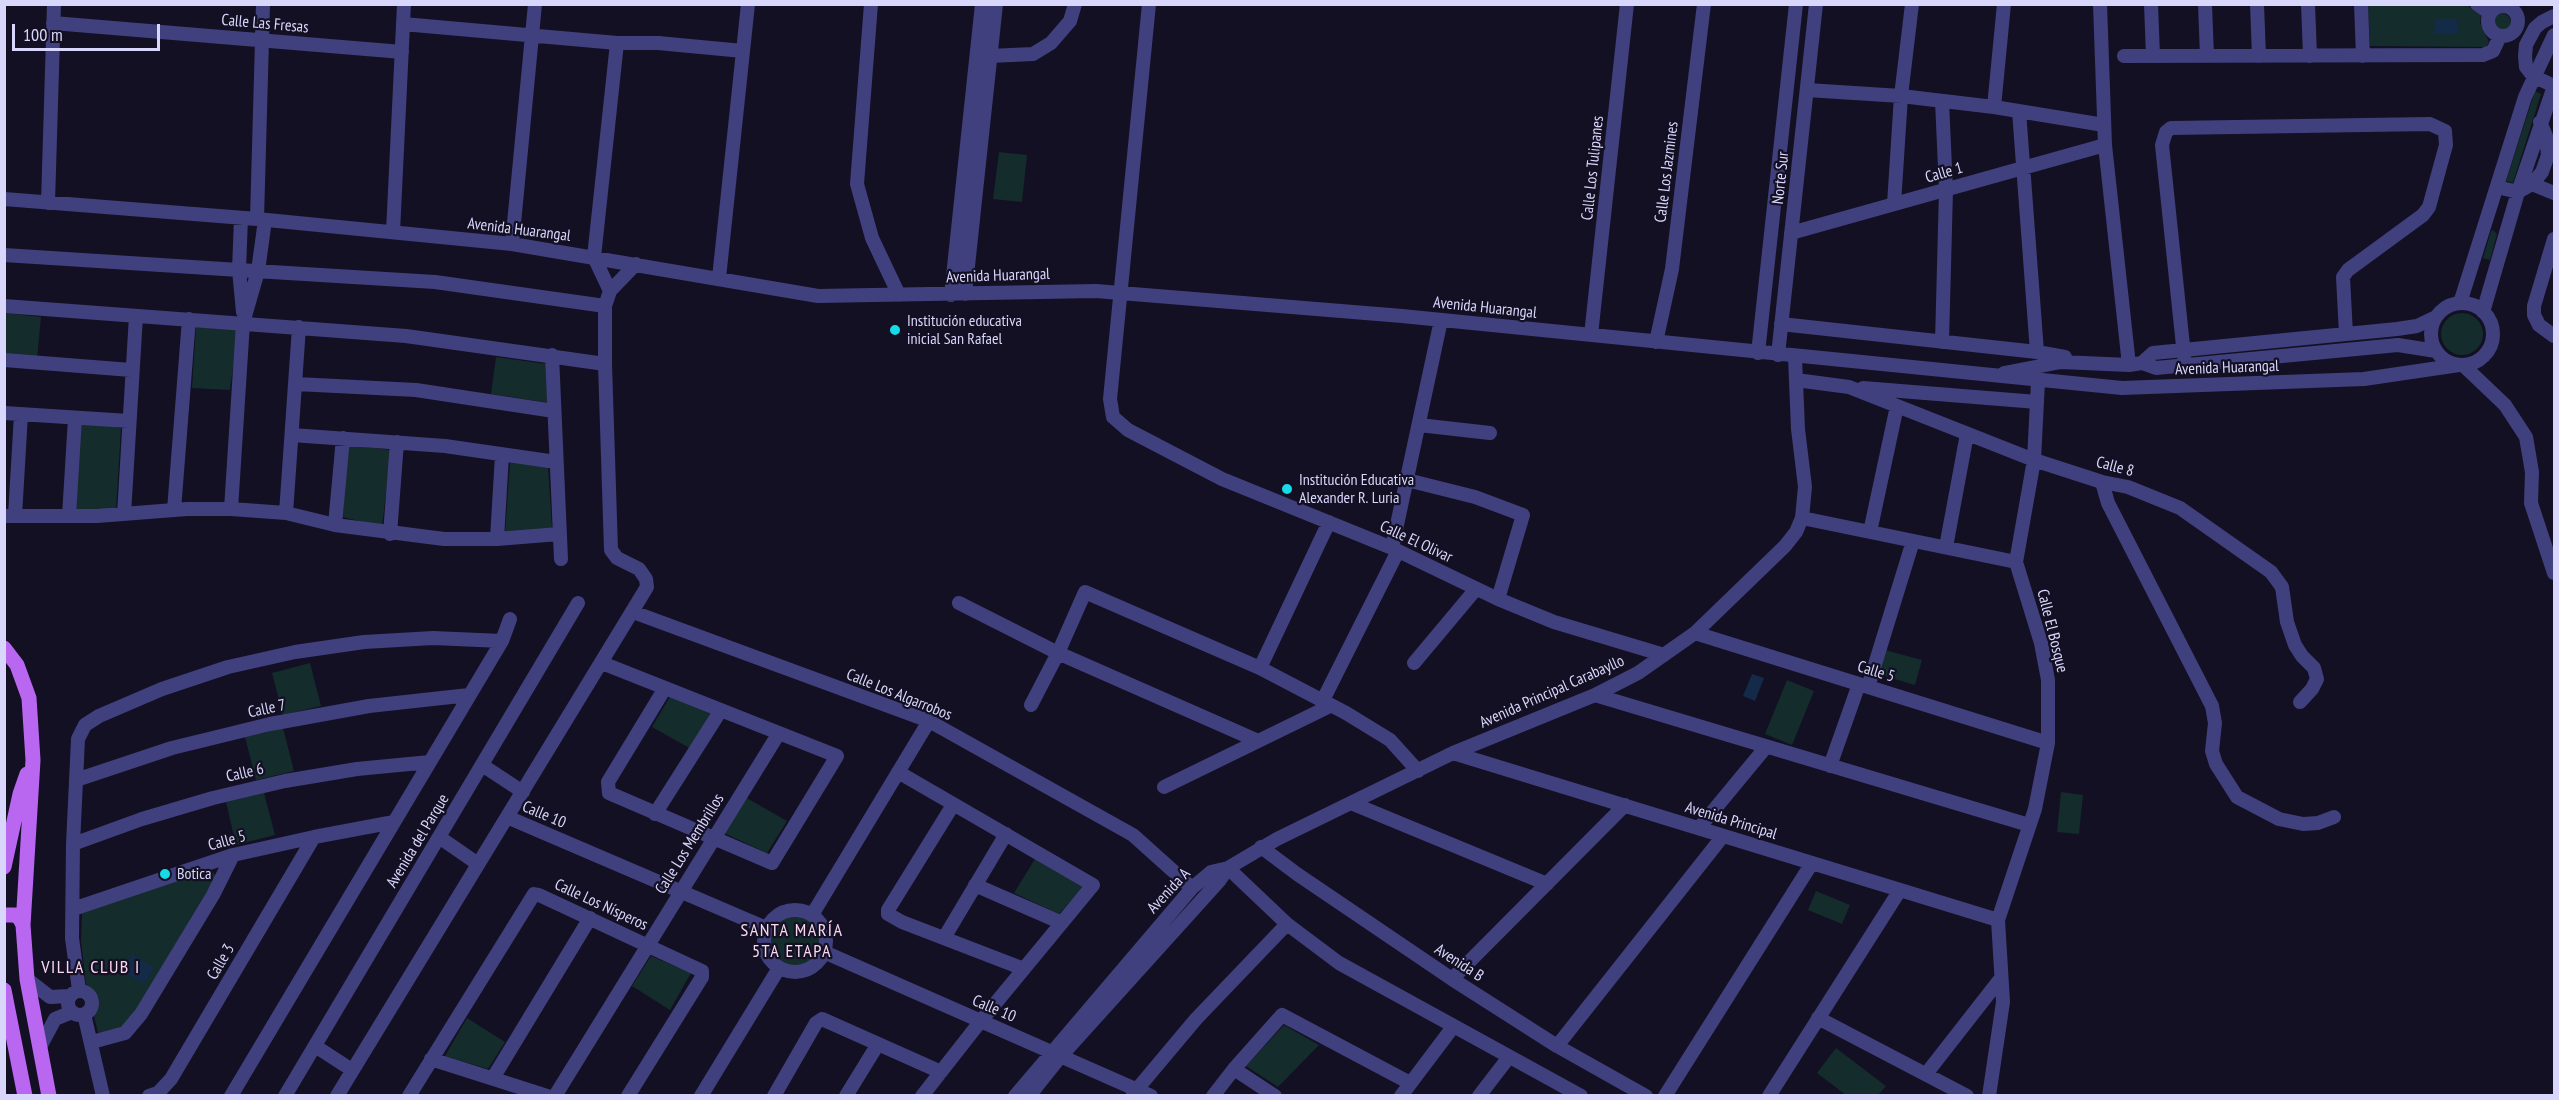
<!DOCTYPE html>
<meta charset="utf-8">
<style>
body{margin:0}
#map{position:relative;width:2559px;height:1100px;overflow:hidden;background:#131023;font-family:"PT Sans Narrow",sans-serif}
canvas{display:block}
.frame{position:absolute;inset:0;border:6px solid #d9d6fb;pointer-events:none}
.scale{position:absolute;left:12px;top:24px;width:148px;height:27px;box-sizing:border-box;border:3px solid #d9d6fb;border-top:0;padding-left:8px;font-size:18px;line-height:21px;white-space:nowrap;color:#d9d6fb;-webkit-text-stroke:4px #131023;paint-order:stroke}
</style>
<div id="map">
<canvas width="2559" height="1100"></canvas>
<div class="frame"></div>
<div class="scale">100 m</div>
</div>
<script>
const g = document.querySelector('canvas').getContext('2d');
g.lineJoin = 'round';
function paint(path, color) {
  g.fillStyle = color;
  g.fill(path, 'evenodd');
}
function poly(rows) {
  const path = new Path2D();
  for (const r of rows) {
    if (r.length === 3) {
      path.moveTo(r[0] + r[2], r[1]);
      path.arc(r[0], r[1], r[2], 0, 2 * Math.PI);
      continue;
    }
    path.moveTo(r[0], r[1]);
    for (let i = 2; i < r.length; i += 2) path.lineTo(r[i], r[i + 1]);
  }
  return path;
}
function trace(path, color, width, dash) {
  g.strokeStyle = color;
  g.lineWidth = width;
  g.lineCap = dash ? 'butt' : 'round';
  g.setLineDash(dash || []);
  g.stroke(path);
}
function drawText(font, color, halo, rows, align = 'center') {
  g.font = font + ' "PT Sans Narrow",sans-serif';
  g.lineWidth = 4.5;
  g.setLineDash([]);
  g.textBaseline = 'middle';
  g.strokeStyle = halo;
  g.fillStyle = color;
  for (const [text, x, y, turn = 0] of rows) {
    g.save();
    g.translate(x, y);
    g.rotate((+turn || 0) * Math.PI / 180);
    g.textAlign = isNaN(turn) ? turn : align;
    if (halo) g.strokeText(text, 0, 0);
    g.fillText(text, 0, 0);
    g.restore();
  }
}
const green = poly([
 [2368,5,2466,5,2481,14,2480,23,2489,42,2486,47,2370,46],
 [2501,23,10],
 [2535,91,2541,94,2513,183,2506,181],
 [999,152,1027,155,1022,202,993,199],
 [2493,230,2497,234,2490,260,2483,258,2491,231],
 [2462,334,21],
 [5,313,41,317,37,359,5,355],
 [196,327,238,330,230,390,192,388],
 [496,357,546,364,550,403,491,394],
 [80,422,121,428,116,510,75,510],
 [347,445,391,450,382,527,343,517],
 [510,462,548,467,552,528,505,533],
 [1885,650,1922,660,1915,685,1878,674],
 [310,663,321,706,283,715,272,673],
 [1787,680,1814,691,1792,745,1765,734],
 [671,695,718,711,693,750,652,727],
 [283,728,294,771,256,780,245,737],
 [2061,792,2083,795,2079,834,2057,832],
 [264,793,275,835,236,845,226,802],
 [745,797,787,821,767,853,724,833],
 [1035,859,1084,886,1059,914,1014,893],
 [210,868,216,876,163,967,125,1027,98,1033,94,1016,99,998,86,984,81,941,82,913],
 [1816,891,1850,905,1842,924,1808,910],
 [795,941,25],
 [651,956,691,973,670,1010,632,986],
 [467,1018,505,1042,488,1069,445,1056],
 [1284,1025,1319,1045,1278,1087,1246,1066],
 [1836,1048,1886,1086,1878,1095,1846,1095,1817,1073]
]);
const water = poly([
 [2435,19,2457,19,2457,34,2434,34],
 [1752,674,1764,678,1755,701,1743,696],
 [132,954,154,968,144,984,122,971]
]);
const minor = poly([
 [871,4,857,184,872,238,899,295],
 [1149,4,1110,399,1113,417,1128,430,1222,479,1392,548,1498,599,1554,622,1664,655],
 [2100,4,2105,145,2129,365],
 [2151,4,2153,56],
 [2205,4,2207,56],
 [2257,4,2259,56],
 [2308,4,2310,56],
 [2361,4,2363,56],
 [2477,4,2490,13],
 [2503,21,15],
 [53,23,402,52],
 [403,24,617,43,658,43,743,51],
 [617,43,594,257,610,291,636,264],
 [990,56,1033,54,1051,43,1070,21,1075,4],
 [2124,56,2483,55,2493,51,2500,36],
 [2554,86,2533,76,2526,67,2525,56,2526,45,2535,28,2542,22,2554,16],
 [1807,90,1901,96,1994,107,2104,125],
 [1942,101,1946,190,1942,342],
 [1994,107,2004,4],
 [2019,111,2037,352],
 [2532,184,2554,193],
 [2497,187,2518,192,2532,184,2542,172,2548,155,2546,136,2540,122],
 [4,199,257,219,512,244,818,296,1096,291,1402,316,2122,388,2364,379,2459,365],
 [48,203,54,4],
 [1894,204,1901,96,1912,4],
 [241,218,239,270,435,282,605,306],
 [257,219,263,4],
 [393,232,404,4],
 [1791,233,2105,145],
 [2554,239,2534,306,2534,315,2539,325,2554,336],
 [512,244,535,4],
 [4,255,239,270,243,312],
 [719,278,748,4],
 [965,294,996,4],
 [951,295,982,4],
 [2460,303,2525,97,2554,35],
 [2462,334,31],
 [4,306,406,336,605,364],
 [2483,312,2518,192,2554,86],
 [1781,324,2037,352,2065,357],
 [1591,335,1627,4],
 [1656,342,1672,269,1704,4],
 [1758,353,1796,4],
 [552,355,561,559],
 [1778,355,1816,4],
 [4,360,131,370],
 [2142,363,2153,353,2397,329,2417,326,2436,317],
 [2185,365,2162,145,2166,132,2171,128,2430,124,2445,131,2446,145,2429,207,2423,215,2348,270,2343,277,2346,334],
 [2463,365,2505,405,2526,437,2532,472,2531,503,2554,573],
 [2004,373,2061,362,2129,365,2142,363,2156,368,2398,345,2436,351],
 [1796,380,1849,387,2034,460,2102,482,2128,487,2180,508,2271,572,2282,587,2287,622,2295,645,2302,656,2314,668,2317,679,2312,689,2300,702],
 [296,384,416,390,554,411],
 [1863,388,2037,402],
 [4,413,129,421],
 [1419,425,1490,433],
 [292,435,445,446,556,462],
 [1407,480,1475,497,1523,515,1498,599],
 [2102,482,2108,503,2212,706,2215,723,2212,751,2216,764,2237,797,2279,819,2303,824,2318,823,2334,817],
 [231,509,243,323,258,271,265,220],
 [174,510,189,319],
 [286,513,299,327],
 [124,514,136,316],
 [4,516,97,516,187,509,231,509,286,513,335,525,444,539,497,539,559,534],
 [15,516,21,414],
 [69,516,75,418],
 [1802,518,2016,562],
 [335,525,343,438],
 [1870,532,1897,406],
 [390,534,397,442],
 [497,539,502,455],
 [1946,547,1967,434],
 [1392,548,1441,320],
 [959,603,1058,653,1258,741],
 [633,612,929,721,1133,835,1192,888],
 [1695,633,2048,743],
 [602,663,837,756,772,863,609,793,608,782,665,688],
 [1414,663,1476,589],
 [1260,668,1329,522],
 [1868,687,1913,541],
 [1595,695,2029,825],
 [1322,702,1398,551],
 [1031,705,1058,653,1085,592,1260,668,1346,713,1390,740,1418,771],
 [1453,753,1998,920],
 [482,765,523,792],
 [1830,766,1859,684],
 [898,772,1093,885,980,1022,922,1096],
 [76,780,172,748,270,724,369,706,469,695],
 [1164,787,1330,706],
 [1351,803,1547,884],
 [953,805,888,910,888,914,902,922,1024,969],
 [655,814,721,710],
 [507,817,766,928],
 [1699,828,1766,747],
 [439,837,478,864],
 [73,844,142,819,213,798,285,781,357,769,430,762],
 [1261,847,1297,874,1452,979,1557,1046,1646,1096],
 [1228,868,1287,924,1339,963,1581,1096],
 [975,885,1062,923],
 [73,909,233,855,314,837,394,822],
 [795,941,31],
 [812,915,929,721],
 [944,938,1006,834],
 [824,952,1151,1096],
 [27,979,50,997,69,996],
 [1452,979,1625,805],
 [79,990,72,938,73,844,78,739,85,725,99,716,162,689,228,667,295,652,364,642,433,638,502,641],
 [80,1003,12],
 [84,1014,103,1096],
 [1818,1018,1967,1096],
 [92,1042,125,1033,141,1014,213,895,233,855],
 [315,1046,352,1070],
 [1557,1046,1723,836],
 [40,1047,55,1019,72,1012],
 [431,1059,547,1096],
 [1234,1069,1275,1096],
 [1926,1074,2001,978],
 [493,1078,590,918],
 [1133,1094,1196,1019,1287,924],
 [149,1096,158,1093,171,1079,314,837],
 [231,1096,502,641,510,619],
 [285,1096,578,603],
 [337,1096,647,587,646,579,639,569,617,558,611,550,605,364,605,306,610,291],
 [409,1096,534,894,539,895,702,971,702,977,628,1096],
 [555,1096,779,733],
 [701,1096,779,968],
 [774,1096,816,1023,822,1019,941,1072],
 [846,1096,878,1044],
 [1015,1096,1192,888,1211,872,1228,868,1277,839,1453,753,1595,695,1638,673,1695,633,1785,546,1796,532,1802,518,1805,487,1798,429,1795,357],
 [1029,1096,1061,1056,1219,881,1228,868],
 [1213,1096,1234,1069,1282,1015,1410,1083],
 [1401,1096,1453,1027],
 [1479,1096,1509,1057],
 [1665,1096,1812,863],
 [1769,1096,1900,890],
 [1989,1096,2003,1002,1998,920,2035,809,2048,743,2048,680,2041,643,2016,562,2034,460,2038,381]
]);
const major = poly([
 [4,648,17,665,29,698,33,760,23,925,27,979,49,1096],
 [4,867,20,794,27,774],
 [4,915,15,915,20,919,23,925],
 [4,990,25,1096]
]);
const markers = [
 [895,330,6,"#15dae8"],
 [1287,489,6,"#15dae8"],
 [165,874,6,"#15dae8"]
];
const streetNames = [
 ["Calle Las Fresas",265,24,5],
 ["Calle Los Tulipanes",1593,168,-84],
 ["Calle Los Jazmines",1667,172,-83],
 ["Calle 1",1944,173,-16],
 ["Norte Sur",1781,178,-84],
 ["Avenida Huarangal",519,230,7],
 ["Avenida Huarangal",998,276,-2],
 ["Avenida Huarangal",1485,308,6],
 ["Avenida Huarangal",2227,368,-2],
 ["Calle 8",2115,467,15],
 ["Calle El Olivar",1416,542,25],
 ["Calle El Bosque",2052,631,76],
 ["Calle 5",1876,672,17],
 ["Avenida Principal Carabayllo",1552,692,-24],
 ["Calle Los Algarrobos",899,695,22],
 ["Calle 7",267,709,-12],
 ["Calle 6",245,773,-13],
 ["Calle 10",544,815,23],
 ["Avenida Principal",1731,821,17],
 ["Calle 5",227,841,-15],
 ["Avenida del Parque",418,841,-59],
 ["Calle Los Membrillos",690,844,-58],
 ["Avenida A",1169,891,-47],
 ["Calle Los Nísperos",601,905,25],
 ["Calle 3",221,962,-60],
 ["Avenida B",1459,963,33],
 ["Calle 10",994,1009,23]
];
const poiNames = [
 ["Institución educativa",907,321],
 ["inicial San Rafael",907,339],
 ["Institución Educativa",1299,480],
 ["Alexander R. Luria",1299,498],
 ["Botica",177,874]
];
const neighbourhoodNames = [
 ["SANTA MARÍA",792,931],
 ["5TA ETAPA",792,952],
 ["VILLA CLUB I",91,968]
];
paint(green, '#142c2b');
paint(water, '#142a49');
trace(minor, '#40407e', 14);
trace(major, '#b967f1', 15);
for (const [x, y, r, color] of markers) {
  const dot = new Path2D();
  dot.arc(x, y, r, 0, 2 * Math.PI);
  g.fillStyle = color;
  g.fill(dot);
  trace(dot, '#131023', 2);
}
drawText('16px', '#d9d6fb', '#131023', streetNames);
drawText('16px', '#d9d6fb', '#131023', poiNames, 'left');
g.letterSpacing = '1.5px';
drawText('18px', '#fbd8f0', '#131023', neighbourhoodNames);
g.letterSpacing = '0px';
</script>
